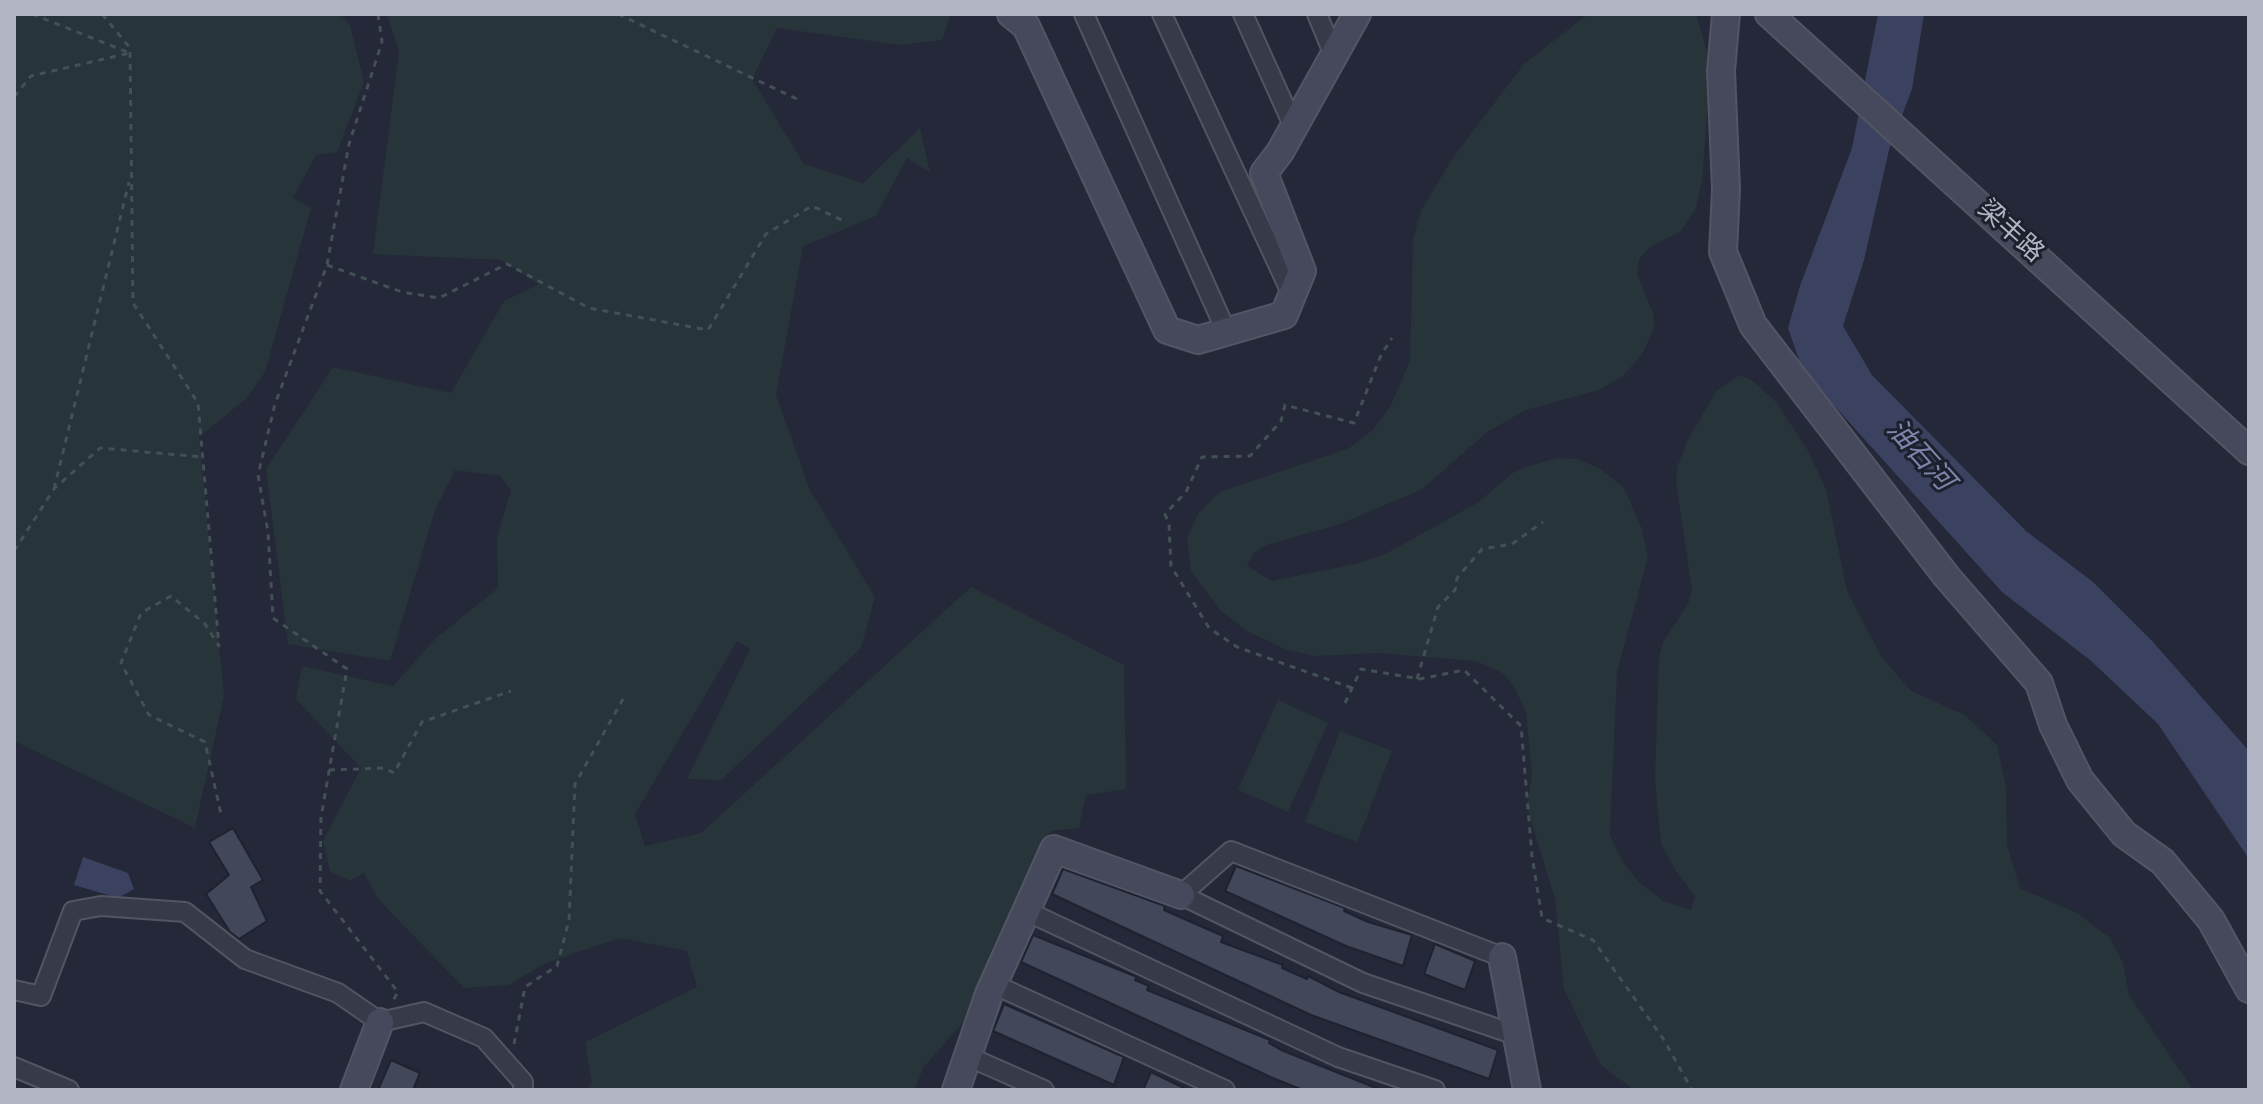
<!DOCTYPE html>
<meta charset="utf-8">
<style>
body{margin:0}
#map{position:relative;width:2263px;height:1104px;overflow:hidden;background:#242838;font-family:Poppins,sans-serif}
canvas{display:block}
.frame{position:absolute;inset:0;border:16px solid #b2b5c4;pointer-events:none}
</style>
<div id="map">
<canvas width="2263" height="1104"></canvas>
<div class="frame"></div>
</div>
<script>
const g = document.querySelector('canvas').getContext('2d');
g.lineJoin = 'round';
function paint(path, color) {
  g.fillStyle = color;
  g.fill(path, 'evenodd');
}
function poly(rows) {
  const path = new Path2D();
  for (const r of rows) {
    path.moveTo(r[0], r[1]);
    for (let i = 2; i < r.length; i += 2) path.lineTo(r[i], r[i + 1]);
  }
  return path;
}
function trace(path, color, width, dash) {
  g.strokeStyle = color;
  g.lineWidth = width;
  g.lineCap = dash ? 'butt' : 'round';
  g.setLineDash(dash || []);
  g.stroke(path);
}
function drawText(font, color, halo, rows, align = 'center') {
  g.font = font + ' Poppins,"Noto Sans SC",sans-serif';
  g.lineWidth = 6;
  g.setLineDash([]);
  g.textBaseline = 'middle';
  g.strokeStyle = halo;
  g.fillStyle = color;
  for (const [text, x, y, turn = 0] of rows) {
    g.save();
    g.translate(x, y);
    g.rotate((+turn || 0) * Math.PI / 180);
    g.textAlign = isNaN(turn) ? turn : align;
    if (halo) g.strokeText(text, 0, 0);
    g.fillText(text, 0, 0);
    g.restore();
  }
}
const green = poly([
 [14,14,340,14,350,25,364,82,337,152,316,155,293,198,311,208,265,372,246,399,199,437,224,696,195,828,14,741],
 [387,14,951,14,942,40,901,45,777,28,752,79,804,164,863,183,920,128,930,172,907,158,876,216,803,246,776,395,810,490,875,597,861,648,721,780,687,779,750,649,737,641,635,814,645,846,701,833,971,587,1124,665,1126,789,1086,795,1079,828,1051,831,973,1011,923,1068,915,1090,585,1090,592,1083,585,1042,697,987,687,951,620,938,546,963,509,985,464,988,378,899,364,873,350,881,330,872,323,841,361,768,296,699,302,666,393,686,436,638,498,588,497,538,511,490,500,476,455,470,435,510,390,661,288,644,266,469,333,367,451,393,504,301,539,284,501,260,373,254,399,52],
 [1588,14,1696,14,1711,65,1702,180,1696,208,1681,231,1650,247,1639,259,1637,274,1653,313,1654,327,1643,353,1623,376,1599,390,1526,410,1487,432,1421,490,1340,524,1266,545,1254,553,1247,566,1272,581,1359,563,1387,553,1477,503,1513,473,1525,467,1557,458,1577,459,1601,469,1624,488,1642,529,1648,557,1617,672,1610,835,1622,861,1639,882,1663,901,1691,910,1695,896,1676,871,1661,844,1655,779,1659,657,1663,642,1688,604,1692,590,1676,482,1677,468,1687,441,1717,390,1740,375,1753,381,1776,402,1807,449,1826,489,1847,591,1881,656,1911,691,1965,715,1997,745,2006,787,2007,845,2020,888,2075,912,2110,938,2123,963,2129,995,2193,1090,1634,1090,1600,1064,1564,989,1555,899,1527,807,1532,775,1526,712,1512,683,1502,673,1476,661,1378,653,1316,656,1287,650,1245,630,1220,610,1191,571,1187,538,1199,512,1220,492,1349,448,1373,430,1390,407,1410,361,1413,238,1422,209,1452,159,1524,64],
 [1278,700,1328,723,1288,812,1238,790],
 [1340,731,1392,751,1357,842,1305,822]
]);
const water = poly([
 [1878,14,1924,14,1912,89,1889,150,1864,260,1843,326,1872,375,2026,531,2093,582,2153,642,2249,751,2249,859,2158,724,2090,660,2002,592,1803,371,1788,328,1800,286,1852,148],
 [83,857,128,873,134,889,118,898,74,885]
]);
const building = poly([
 [233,828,263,880,251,887,267,921,239,939,230,932,206,894,229,875,209,842,233,828],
 [1236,866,1345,908,1344,911,1368,922,1412,935,1403,966,1346,946,1225,891,1236,866],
 [1063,869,1165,906,1164,910,1223,936,1221,942,1283,965,1282,968,1307,979,1308,976,1339,992,1498,1050,1489,1079,1311,1015,1052,894,1063,869],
 [1033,935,1137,977,1135,980,1149,986,1147,990,1270,1040,1269,1043,1281,1050,1381,1090,1303,1090,1275,1079,1021,962,1033,935],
 [1435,944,1475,961,1465,990,1424,974,1435,944],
 [1004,1004,1124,1057,1114,1085,993,1031,1004,1004],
 [391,1060,420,1073,413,1090,378,1090,391,1060],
 [1151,1072,1188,1090,1143,1090,1151,1072]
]);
const path = poly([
 [32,14,127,52],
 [102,14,130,48,133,303,198,403,219,646,205,624,171,596,141,613,121,663,149,715,205,742,221,814],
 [378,14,382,42,349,144,327,265,275,404,258,475,268,532,273,618,347,669,321,817,320,891,398,992,392,1002],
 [618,14,801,101],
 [14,97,31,76,130,53],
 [327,265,402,292,439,298,507,264,589,308,708,330,766,234,812,206,846,222],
 [54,489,129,182],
 [14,551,54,489,100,448,203,457],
 [1417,679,1438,607,1455,590,1457,578,1482,549,1512,544,1543,522],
 [1352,688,1237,647,1209,628,1171,566,1169,524,1165,514,1186,492,1202,457,1250,456,1281,421,1285,405,1354,423,1381,355,1392,338],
 [1345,703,1361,669,1420,679,1464,670,1521,726,1532,856,1542,918,1593,940,1664,1040,1692,1090],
 [329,770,384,768,394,773,422,722,511,691],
 [514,1044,525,987,557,966,569,920,575,784,623,699]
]);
const street = poly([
 [1084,14,1227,333],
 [1162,14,1293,297],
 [1243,14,1294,127],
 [1317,14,1334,55],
 [1026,911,1338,1057,1435,1090],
 [1502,957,1231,851,1181,895,1363,983,1516,1035],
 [993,984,1225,1090],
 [14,990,41,996,73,911,101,906,185,912,245,959,338,993,380,1022,424,1012,484,1038,523,1082,523,1090],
 [967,1056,1044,1090],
 [14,1067,69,1090]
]);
const secondary = poly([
 [1011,14,1026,26,1167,330,1198,340,1284,315,1302,271,1264,173,1280,152,1357,14],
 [1726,14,1721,71,1726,189,1723,252,1753,325,1947,577,2039,683,2053,725,2080,780,2124,834,2163,862,2211,920,2249,989],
 [1769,14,2249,451],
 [1502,957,1527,1090],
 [354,1090,380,1022],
 [956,1090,989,994,1054,849,1181,895]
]);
const streetNames = [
 ["梁丰路",2010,232,42]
];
const waterNames = [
 ["油石河",1919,456,48]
];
paint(green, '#27353a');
paint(water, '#3b4260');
paint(building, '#43475a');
trace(building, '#1f222f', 2);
trace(street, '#525563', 22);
trace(secondary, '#525563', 30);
trace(path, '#435056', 3, [6, 6]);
trace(street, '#373b49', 18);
trace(secondary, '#46495b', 26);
drawText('26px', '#b2b5c4', '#1d202d', streetNames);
drawText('italic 28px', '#7d86aa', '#1d202d', waterNames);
</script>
